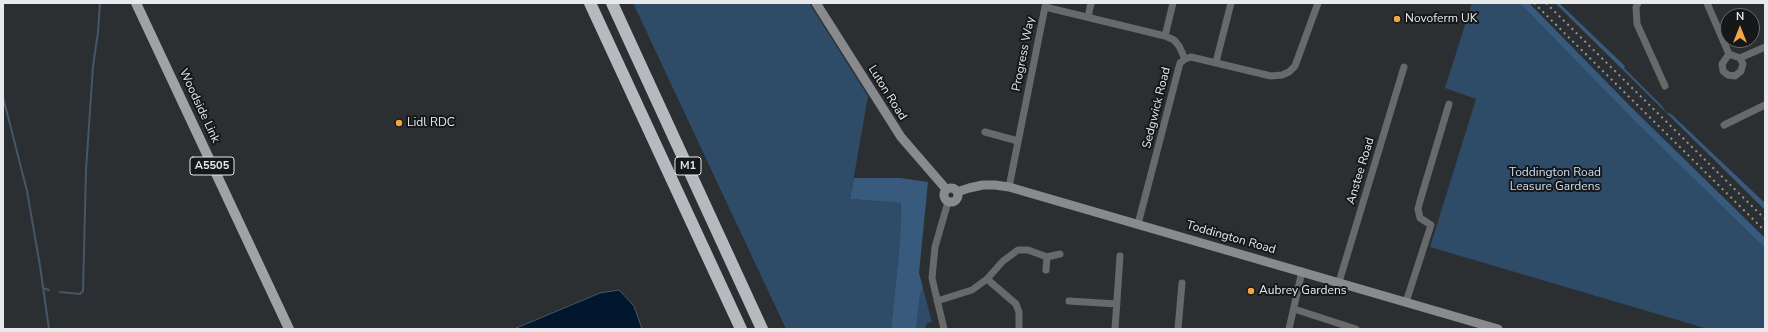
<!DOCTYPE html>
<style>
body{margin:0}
#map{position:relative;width:1768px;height:332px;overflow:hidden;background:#2c2f32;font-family:"Nunito Sans",sans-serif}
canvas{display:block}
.frame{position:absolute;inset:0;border:4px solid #e7e9eb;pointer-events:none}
.north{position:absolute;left:1720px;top:8px;width:40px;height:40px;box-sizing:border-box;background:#161719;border:1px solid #6a6b6d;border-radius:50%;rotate:0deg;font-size:11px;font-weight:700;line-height:16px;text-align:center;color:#e7e9eb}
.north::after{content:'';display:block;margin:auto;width:14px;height:18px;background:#f2a541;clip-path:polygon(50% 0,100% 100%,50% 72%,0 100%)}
</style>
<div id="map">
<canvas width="1768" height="332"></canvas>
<div class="frame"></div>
<div class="north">N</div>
</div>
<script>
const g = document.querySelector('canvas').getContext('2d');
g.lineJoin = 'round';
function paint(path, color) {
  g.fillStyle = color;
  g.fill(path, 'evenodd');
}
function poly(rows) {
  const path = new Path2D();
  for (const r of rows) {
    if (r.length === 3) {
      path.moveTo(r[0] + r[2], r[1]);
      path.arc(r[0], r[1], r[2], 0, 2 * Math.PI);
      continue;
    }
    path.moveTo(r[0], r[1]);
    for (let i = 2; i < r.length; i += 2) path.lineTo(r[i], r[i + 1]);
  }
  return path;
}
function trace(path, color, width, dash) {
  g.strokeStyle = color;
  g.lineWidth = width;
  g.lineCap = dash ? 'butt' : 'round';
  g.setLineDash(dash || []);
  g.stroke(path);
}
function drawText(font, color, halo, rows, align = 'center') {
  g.font = font + ' "Nunito Sans",sans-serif';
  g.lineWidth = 4;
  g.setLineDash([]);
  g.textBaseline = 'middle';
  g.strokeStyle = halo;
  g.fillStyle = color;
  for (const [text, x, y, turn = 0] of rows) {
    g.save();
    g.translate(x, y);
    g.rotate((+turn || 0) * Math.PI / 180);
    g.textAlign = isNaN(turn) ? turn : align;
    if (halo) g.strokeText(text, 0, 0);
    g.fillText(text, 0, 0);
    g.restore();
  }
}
const green = poly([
 [633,3,809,3,868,96,850,199,901,203,900,241,891,329,786,329],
 [1472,3,1522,3,1765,248,1765,329,1708,329,1430,247,1476,99,1445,88],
 [923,288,932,322,927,323,925,329,916,329,920,296]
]);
const forest = poly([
 [1520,3,1529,3,1632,108,1765,238,1765,248,1635,121],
 [1555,3,1559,3,1625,66,1624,68,1662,106,1666,112,1671,114,1765,203,1765,210],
 [854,178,900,178,928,182,919,273,923,288,920,296,916,329,891,329,900,241,901,203,850,199]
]);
const water = poly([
 [619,290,634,306,642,329,514,329,600,293,619,290]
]);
const stream = poly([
 [3,97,27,191,40,266,49,329],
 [43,288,49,290],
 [60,292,80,294,83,291,86,170,93,66,98,32,100,3]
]);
const minor = poly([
 [1638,3,1636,7,1637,24,1665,86],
 [1707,3,1729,54,1740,58,1765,47],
 [1088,17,1091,3],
 [1165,36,1173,3],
 [1729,54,1722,64,1723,71,1728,75,1735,76,1741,71,1743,64,1740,58],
 [1216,62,1231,3],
 [1724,125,1765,105],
 [985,132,1018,141],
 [1009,187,1045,7,1165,36,1174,40,1179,46,1185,59],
 [1138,224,1180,63,1185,59,1191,57,1271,76,1282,75,1289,72,1295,66,1318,3],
 [1047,257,1060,254],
 [987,279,1016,304,1019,312,1019,327],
 [1339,282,1404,67],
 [937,301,972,290,987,279,1003,261,1018,250,1028,250,1047,257,1046,270],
 [1069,301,1117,304],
 [1406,302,1431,225,1420,218,1418,209,1420,201,1449,104],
 [1294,309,1356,329],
 [944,329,932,278,935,247,948,202],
 [1115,329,1120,256],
 [1178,329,1182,283],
 [1289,329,1302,271]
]);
const secondary = poly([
 [816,3,901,137,946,189],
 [951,195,7],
 [957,192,969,188,983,185,995,185,1009,187,1498,329]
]);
const primary = poly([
 [136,3,289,329]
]);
const motorway = poly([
 [590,3,741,329],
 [612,3,762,329]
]);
const rail = poly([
 [1534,3,1765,231],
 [1546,3,1765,219]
]);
const markers = [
 [1397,19,4,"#f2a541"],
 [399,123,4,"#f2a541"],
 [1251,291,4,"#f2a541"]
];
const shields = [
 [212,166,44],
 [688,166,26]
];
const shieldNames = [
 ["A5505",212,166],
 ["M1",688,166]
];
const poiNames = [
 ["Novoferm UK",1405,19],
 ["Lidl RDC",407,123],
 ["Aubrey Gardens",1259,291]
];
const streetNames = [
 ["Progress Way",1024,54,-79],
 ["Luton Road",887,93,58],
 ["Woodside Link",199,106,65],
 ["Sedgwick Road",1157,108,-76],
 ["Anstee Road",1361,171,-73],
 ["Toddington Road",1231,238,16]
];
const parkNames = [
 ["Toddington Road",1555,173],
 ["Leasure Gardens",1555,187]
];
paint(green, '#2e4b68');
paint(forest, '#385a7d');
paint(water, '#00172e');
trace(water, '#455667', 1);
trace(stream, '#455667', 2);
trace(minor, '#68696b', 7);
trace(secondary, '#888a8d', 9);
trace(primary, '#a0a3a6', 10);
trace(motorway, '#b6babe', 12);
trace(rail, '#929497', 2, [2, 4]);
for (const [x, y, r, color] of markers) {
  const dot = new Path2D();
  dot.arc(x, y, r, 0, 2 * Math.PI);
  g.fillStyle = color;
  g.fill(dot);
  trace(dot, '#161719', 1.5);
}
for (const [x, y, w] of shields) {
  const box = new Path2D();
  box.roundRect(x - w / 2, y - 9, w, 18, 3);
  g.fillStyle = '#161719';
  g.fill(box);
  trace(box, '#e7e9eb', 1);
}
drawText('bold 11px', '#e7e9eb', null, shieldNames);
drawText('12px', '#e7e9eb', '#161719', poiNames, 'left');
drawText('12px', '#e7e9eb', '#161719', streetNames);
drawText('12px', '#c9dff6', '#161719', parkNames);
</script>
